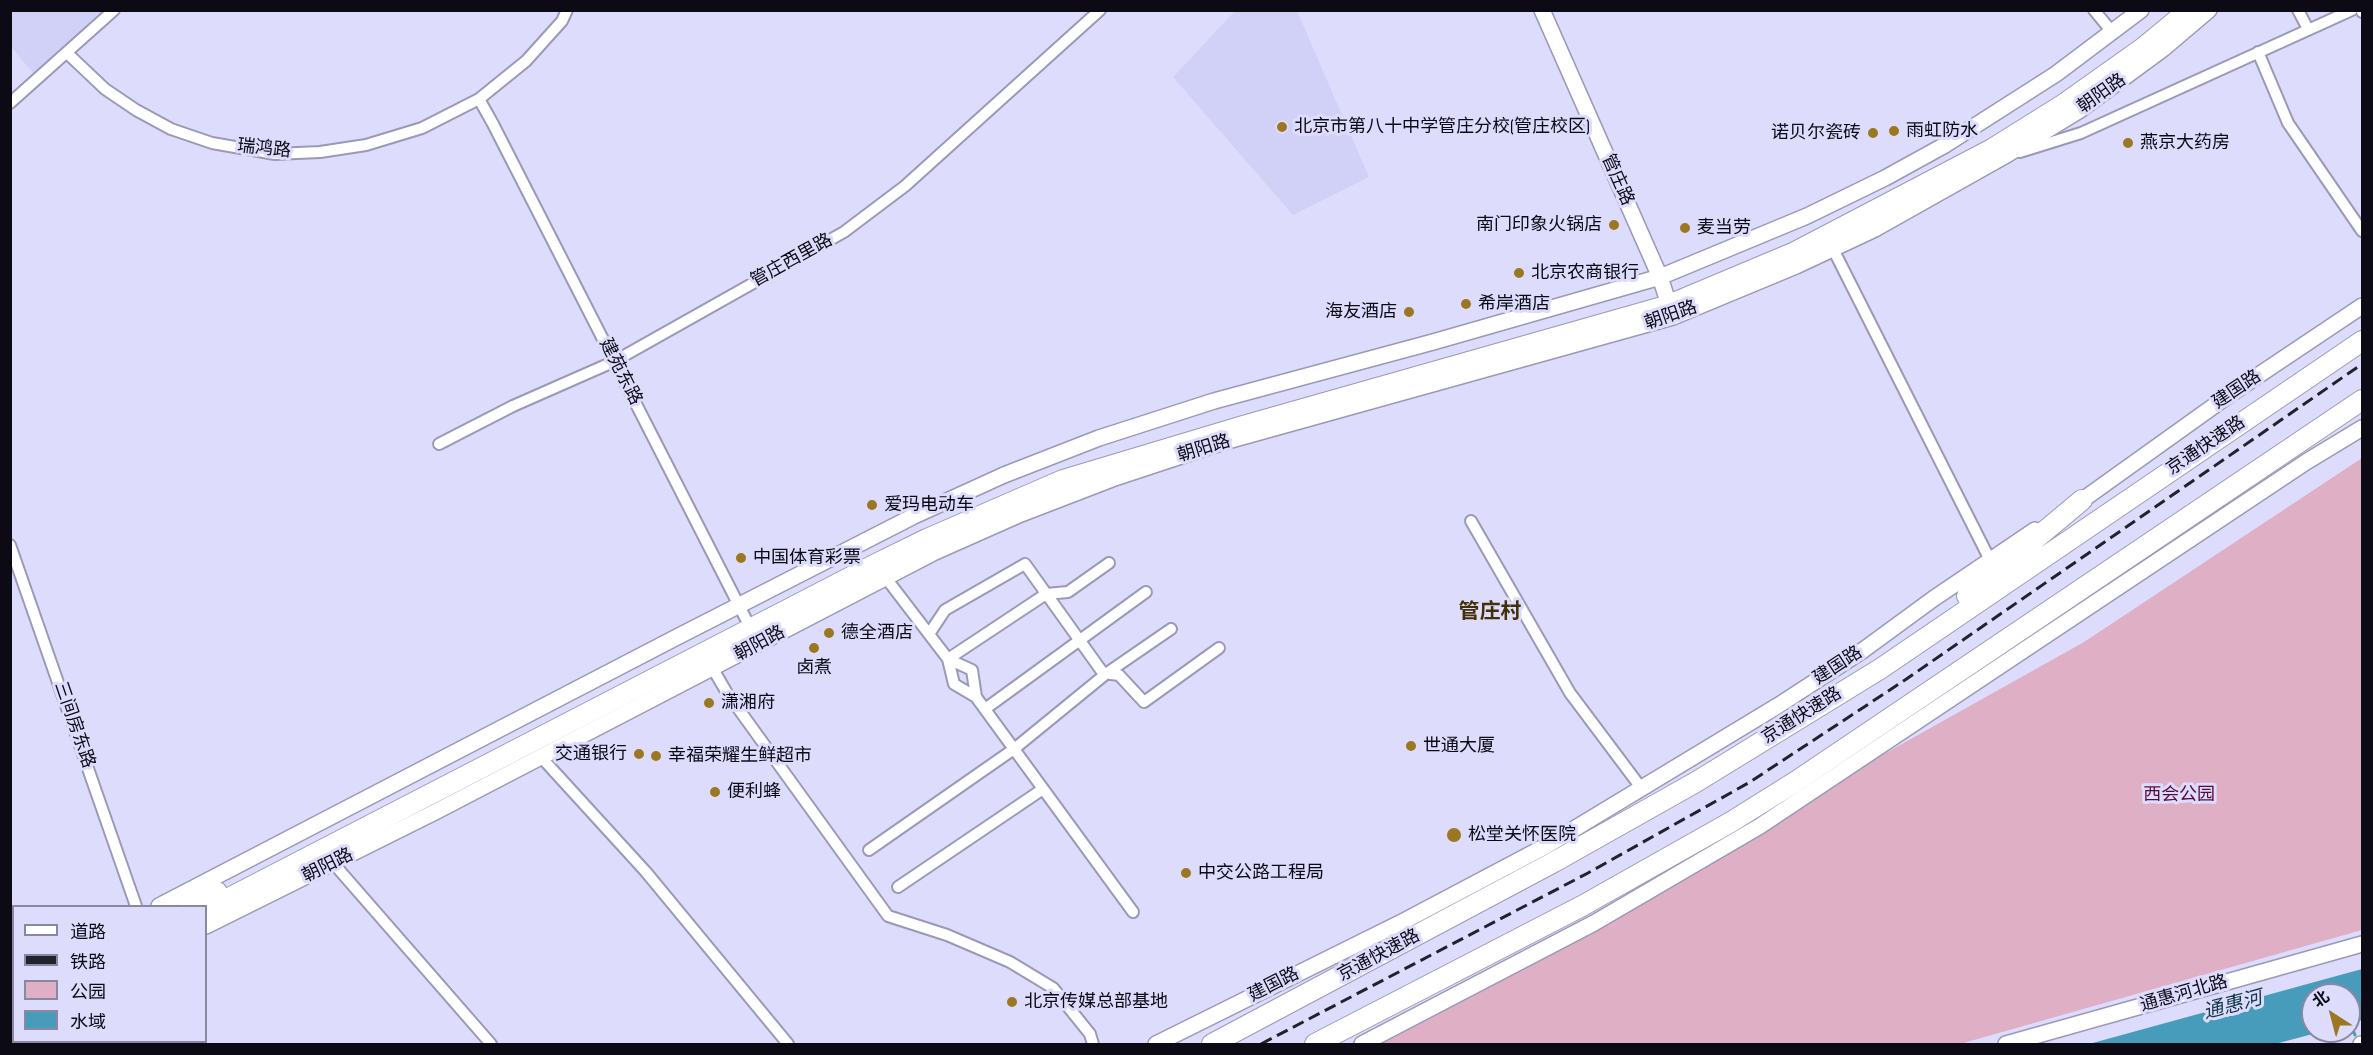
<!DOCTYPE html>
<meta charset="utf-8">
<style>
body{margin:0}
#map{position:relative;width:2373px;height:1055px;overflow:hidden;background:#dedcfd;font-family:"Sofia Sans Condensed","Noto Sans SC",sans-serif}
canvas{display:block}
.frame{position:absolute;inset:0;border:12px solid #0b0a15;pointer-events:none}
.legend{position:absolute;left:12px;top:905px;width:195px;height:138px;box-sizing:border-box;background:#dedcfd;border:2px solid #8a88a0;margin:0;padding:8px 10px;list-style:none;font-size:18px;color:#0b0a15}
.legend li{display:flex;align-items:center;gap:12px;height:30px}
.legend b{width:30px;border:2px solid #8a88a0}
.north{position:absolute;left:2301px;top:983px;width:60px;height:60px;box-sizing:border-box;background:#dedcfd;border:2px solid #8a88a0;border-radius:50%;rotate:324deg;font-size:16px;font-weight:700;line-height:24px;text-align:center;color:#0b0a15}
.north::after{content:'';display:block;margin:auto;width:21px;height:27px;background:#9c7722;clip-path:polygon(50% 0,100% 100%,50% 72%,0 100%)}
</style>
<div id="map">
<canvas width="2373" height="1055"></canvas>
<div class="frame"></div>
<ul class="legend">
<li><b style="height:8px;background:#fff"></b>道路</li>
<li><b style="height:8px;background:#22212e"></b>铁路</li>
<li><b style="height:16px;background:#dfb0c5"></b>公园</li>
<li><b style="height:16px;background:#489cbb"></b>水域</li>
</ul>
<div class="north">北</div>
</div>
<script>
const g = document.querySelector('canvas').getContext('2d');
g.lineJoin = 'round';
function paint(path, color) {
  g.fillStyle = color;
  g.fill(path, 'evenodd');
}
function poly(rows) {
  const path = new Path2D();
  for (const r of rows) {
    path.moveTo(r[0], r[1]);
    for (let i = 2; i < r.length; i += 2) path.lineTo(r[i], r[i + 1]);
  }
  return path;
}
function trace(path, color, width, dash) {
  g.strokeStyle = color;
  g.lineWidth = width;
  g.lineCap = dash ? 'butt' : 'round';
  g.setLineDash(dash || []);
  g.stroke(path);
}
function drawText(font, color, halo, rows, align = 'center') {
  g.font = font + ' "Sofia Sans Condensed","Noto Sans SC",sans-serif';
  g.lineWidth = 6;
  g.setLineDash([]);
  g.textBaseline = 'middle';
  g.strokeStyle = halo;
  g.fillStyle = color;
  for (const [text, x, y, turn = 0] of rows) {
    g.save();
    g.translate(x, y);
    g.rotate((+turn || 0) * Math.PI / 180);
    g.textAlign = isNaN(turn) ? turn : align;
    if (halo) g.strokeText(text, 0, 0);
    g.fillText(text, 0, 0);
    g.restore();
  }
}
const built = poly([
 [1236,10,1297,11,1369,177,1293,215,1173,77],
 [10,11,11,10,102,11,34,74,11,47]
]);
const green = poly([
 [2362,458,2362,930,1960,1044,1366,1044,2084,642]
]);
const water = poly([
 [2362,969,2362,1020,2349,1024,2349,995,2313,995,2313,1031,2324,1031,2275,1044,2089,1044]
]);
const stream = poly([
 [2349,1020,2355,1035]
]);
const street = poly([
 [2094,10,2113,33],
 [2298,10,2308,29],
 [2362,10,2362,12],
 [2258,52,2288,123,2362,231],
 [67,53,105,89,136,110,171,129,212,143,275,154,320,152,366,145,422,128,479,99,526,61,562,21,567,10],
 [479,99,493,124,753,633],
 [10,103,114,10],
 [2020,152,2081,133,2352,10],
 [1833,249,1990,560],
 [439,444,513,406,613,362,844,232,905,186,1100,10],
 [1471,521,1570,693,1642,789],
 [10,545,136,906],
 [886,578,948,659,954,684,976,697,972,670,948,659],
 [929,634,945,610,1025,564,1103,673,1119,675,1144,702,1219,648],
 [948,659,1046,594,1068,592,1109,563],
 [713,669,727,693,888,916,947,935,1010,962,1053,988,1090,1034,1093,1044],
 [976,697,1133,912],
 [985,709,1146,592],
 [541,757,646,872,788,1044],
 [869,850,1014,749,1107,673,1171,629],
 [334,864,491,1044],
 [898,887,1043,789]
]);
const secondary = poly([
 [1542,10,1660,277,1672,314],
 [2074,506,2232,393,2362,306],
 [159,906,677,637,914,516,1004,475,1099,438,1214,401,1433,342,1660,277,1807,216,1885,178,1945,145,2056,74,2141,10],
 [206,926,435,812,933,553,1021,514,1112,479,1224,442,1673,317,1796,266,1875,229,2003,157,2080,110,2163,49,2209,10],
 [10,981,14,980],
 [10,1023,14,1021],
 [180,1042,181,1044],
 [1156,1044,1406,920,1546,846,1779,705,1862,651,1933,599,2035,530],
 [1362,1044,1594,923,1760,826,2306,462,2362,428],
 [2006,1044,2362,944],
 [2361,1044,2362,1044]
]);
const highway = poly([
 [1967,596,2082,500],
 [188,906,217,892],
 [206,910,876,564,927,539,1063,480,1243,426,1669,305,1793,253,1992,149,2064,104,2143,48,2189,10],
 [10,997,14,995],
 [1212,1044,1554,862,1696,782,1880,669,2362,341],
 [1315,1044,1582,906,1731,822,1795,782,2362,400]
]);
const rail = poly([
 [1261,1044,1588,873,1750,782,1905,680,2362,364]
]);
const markers = [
 [1282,127,6,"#9c7722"],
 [1894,131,6,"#9c7722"],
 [1873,133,6,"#9c7722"],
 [2128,143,6,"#9c7722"],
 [1614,225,6,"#9c7722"],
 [1685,228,6,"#9c7722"],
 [1519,273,6,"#9c7722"],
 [1466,304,6,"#9c7722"],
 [1409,312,6,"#9c7722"],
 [872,505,6,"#9c7722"],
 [741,558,6,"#9c7722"],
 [829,633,6,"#9c7722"],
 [814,648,6,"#9c7722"],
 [709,703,6,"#9c7722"],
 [1411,746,6,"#9c7722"],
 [639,754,6,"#9c7722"],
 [656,756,6,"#9c7722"],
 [715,792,6,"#9c7722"],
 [1454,835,8,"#9c7722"],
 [1186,873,6,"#9c7722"],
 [1012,1002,6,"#9c7722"]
];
const streetNames = [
 ["朝阳路",2102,94,-35],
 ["瑞鸿路",264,149,6],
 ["管庄路",1617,180,66],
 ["管庄西里路",792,261,-29],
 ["朝阳路",1671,316,-19],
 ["建苑东路",620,372,63],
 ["建国路",2237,390,-34],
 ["京通快速路",2206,446,-34],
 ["朝阳路",1204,449,-17],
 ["朝阳路",760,644,-28],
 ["建国路",1838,666,-33],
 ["京通快速路",1802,716,-32],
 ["三间房东路",74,725,71],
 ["朝阳路",328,866,-26],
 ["京通快速路",1379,956,-28],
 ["建国路",1274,985,-27],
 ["通惠河北路",2184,994,-16]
];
const poiNames = [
 ["北京市第八十中学管庄分校(管庄校区)",1294,127],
 ["雨虹防水",1906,131],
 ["诺贝尔瓷砖",1861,133,"right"],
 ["燕京大药房",2140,143],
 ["南门印象火锅店",1602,225,"right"],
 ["麦当劳",1697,228],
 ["北京农商银行",1531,273],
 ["希岸酒店",1478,304],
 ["海友酒店",1397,312,"right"],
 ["爱玛电动车",884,505],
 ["中国体育彩票",753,558],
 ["德全酒店",841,633],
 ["卤煮",814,668,"center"],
 ["潇湘府",721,703],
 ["世通大厦",1423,746],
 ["交通银行",627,754,"right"],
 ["幸福荣耀生鲜超市",668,756],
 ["便利蜂",727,792],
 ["松堂关怀医院",1468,835],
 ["中交公路工程局",1198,873],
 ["北京传媒总部基地",1024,1002]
];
const parkNames = [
 ["西会公园",2179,795]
];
const waterNames = [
 ["通惠河",2233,1006,-15]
];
const quarterNames = [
 ["管庄村",1490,613]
];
paint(built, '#d1d0f7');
paint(green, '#dfb0c5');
paint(water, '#489cbb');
trace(stream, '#489cbb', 3);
trace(street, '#9a99b7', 14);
trace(secondary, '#9a99b7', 18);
trace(highway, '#9a99b7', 22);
trace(street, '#fff', 10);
trace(secondary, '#fff', 15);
trace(highway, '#fff', 20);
trace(rail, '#22212e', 3, [12, 6]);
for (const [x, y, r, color] of markers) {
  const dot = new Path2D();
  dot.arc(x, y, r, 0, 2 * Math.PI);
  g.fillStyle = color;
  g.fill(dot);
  trace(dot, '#dedcfd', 2);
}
drawText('18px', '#0b0a15', '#dedcfd', streetNames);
drawText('18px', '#0b0a15', '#dedcfd', poiNames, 'left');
drawText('18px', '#5a073a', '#dedcfd', parkNames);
drawText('italic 20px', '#133a47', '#dedcfd', waterNames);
drawText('bold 21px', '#423008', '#dedcfd', quarterNames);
</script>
